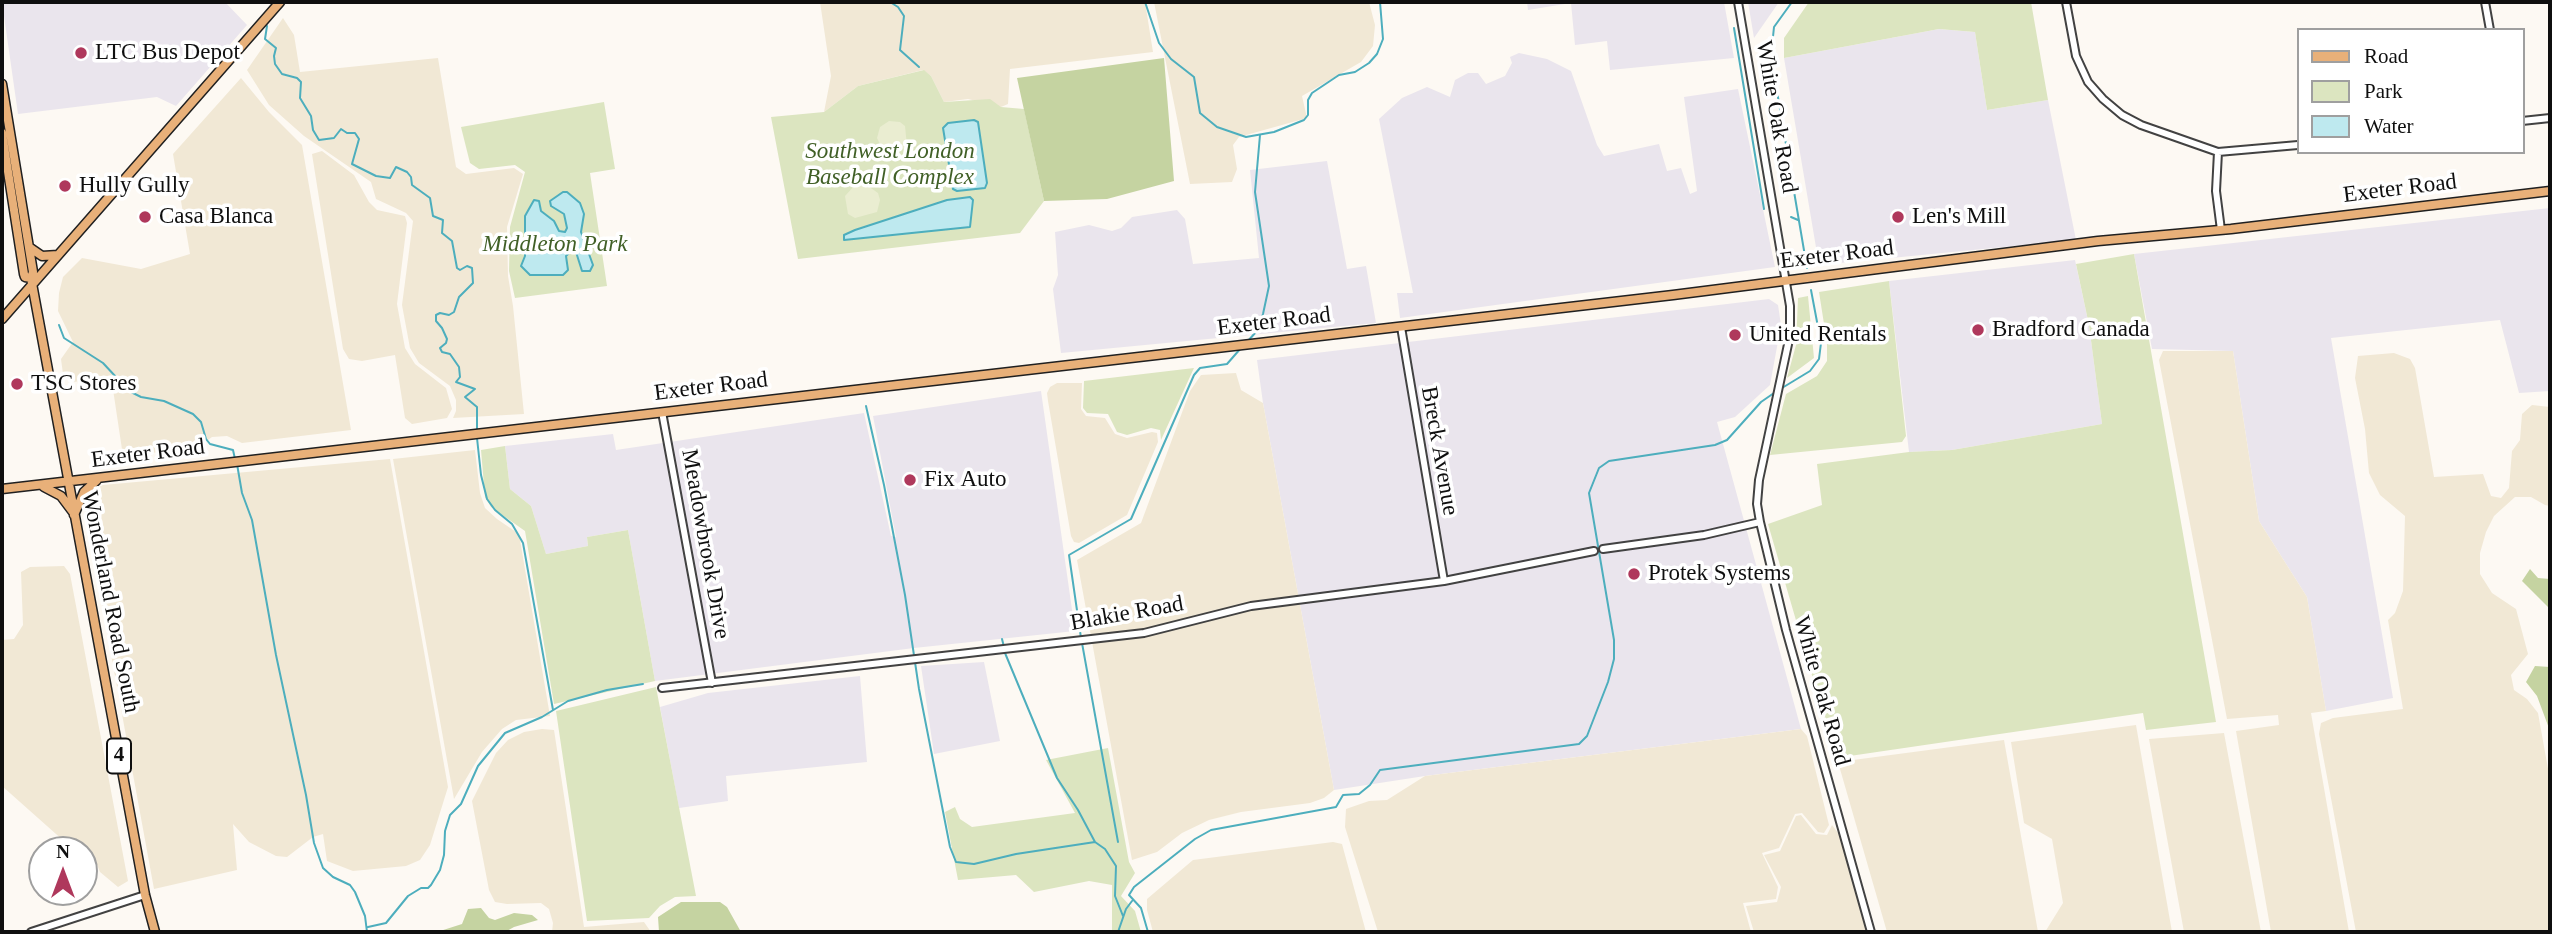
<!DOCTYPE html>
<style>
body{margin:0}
#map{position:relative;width:2552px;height:934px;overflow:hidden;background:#fdf9f3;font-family:Georgia,serif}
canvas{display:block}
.frame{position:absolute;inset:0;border:4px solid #0f0f0f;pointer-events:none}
.legend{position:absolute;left:2297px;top:28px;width:228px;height:126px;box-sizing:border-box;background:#fff;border:2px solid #9f9f9f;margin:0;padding:9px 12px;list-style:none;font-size:21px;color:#0f0f0f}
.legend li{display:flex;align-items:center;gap:14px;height:35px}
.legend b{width:35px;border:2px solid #9f9f9f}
.north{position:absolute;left:28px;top:836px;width:70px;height:70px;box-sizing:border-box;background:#fff;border:2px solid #9f9f9f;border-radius:50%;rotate:0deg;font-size:19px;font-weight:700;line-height:28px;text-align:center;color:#0f0f0f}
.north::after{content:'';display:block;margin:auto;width:24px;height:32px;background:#af385c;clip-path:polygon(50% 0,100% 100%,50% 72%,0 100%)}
</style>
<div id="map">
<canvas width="2552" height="934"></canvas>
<div class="frame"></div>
<ul class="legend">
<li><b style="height:9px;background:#e8b079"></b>Road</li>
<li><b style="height:19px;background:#dce5c0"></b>Park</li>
<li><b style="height:19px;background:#bee9ef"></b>Water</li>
</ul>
<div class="north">N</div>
</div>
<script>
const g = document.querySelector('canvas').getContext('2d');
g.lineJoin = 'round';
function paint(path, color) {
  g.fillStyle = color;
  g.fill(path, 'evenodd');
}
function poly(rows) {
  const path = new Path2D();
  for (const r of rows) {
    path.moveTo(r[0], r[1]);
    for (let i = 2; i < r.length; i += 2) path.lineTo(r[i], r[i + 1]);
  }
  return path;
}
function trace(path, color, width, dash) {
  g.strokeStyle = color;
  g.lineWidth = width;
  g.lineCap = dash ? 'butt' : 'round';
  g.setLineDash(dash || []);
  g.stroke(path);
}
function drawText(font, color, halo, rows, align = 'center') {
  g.font = font + ' Georgia,serif';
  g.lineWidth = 7;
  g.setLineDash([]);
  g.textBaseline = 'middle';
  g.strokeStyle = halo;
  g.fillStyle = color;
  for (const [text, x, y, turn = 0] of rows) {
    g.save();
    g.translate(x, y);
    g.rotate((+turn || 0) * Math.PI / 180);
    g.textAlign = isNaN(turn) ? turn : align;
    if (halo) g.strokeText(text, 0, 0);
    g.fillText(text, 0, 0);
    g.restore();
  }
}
const industrial = poly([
 [2,2,225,2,247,25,176,106,157,97,18,114],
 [1527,2,1724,2,1734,58,1610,70,1607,41,1575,45,1571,3,1528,10],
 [1748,2,1779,2,1754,38],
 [1939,29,1975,32,1987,110,2048,100,2076,240,1819,265,1784,58],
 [1519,53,1547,59,1571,71,1597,145,1604,156,1659,144,1667,171,1681,168,1690,194,1697,191,1684,97,1738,89,1775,267,1400,318,1397,293,1413,293,1379,119,1402,98,1427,87,1450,97,1455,80,1468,73,1478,73,1486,84,1505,76,1512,63,1510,57],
 [1327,161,1347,269,1366,266,1376,323,1061,353,1053,289,1058,275,1055,232,1089,225,1112,231,1121,228,1132,217,1177,210,1185,219,1193,264,1259,258,1250,170],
 [2550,208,2550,391,2519,393,2500,320,2331,338,2393,698,2326,711,2307,597,2259,521,2233,351,2152,349,2134,254],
 [2075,260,2089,325,2102,424,1952,450,1909,452,1889,281],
 [1769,299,1778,305,1781,325,1770,385,1735,417,1717,422,1801,729,1425,776,1334,790,1263,403,1257,360],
 [1041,391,1075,631,914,648,655,681,628,530,587,537,588,546,546,554,531,506,510,489,505,446,613,434,616,450,864,413,891,536,896,537,873,416],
 [984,662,1000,741,934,754,921,666],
 [860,676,867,762,726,776,728,801,679,808,660,707,708,693]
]);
const farmland = poly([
 [820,2,1145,2,1153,52,1010,69,1008,104,1001,107,968,99,944,102,931,76,923,70,858,86,824,112,831,76],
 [1154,2,1369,2,1375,25,1373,46,1361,62,1302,96,1307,118,1239,137,1233,145,1237,169,1232,182,1190,184],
 [283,18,294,35,300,72,438,58,456,167,466,174,514,168,523,174,507,227,508,276,513,306,524,414,453,418,456,411,456,400,450,386,419,363,410,348,402,305,413,221,406,213,376,199,371,182,304,136,269,105,247,70],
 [241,78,269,112,302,145,351,430,242,443,227,436,212,437,197,448,123,456,111,376,74,382,63,374,61,359,73,342,58,311,59,293,63,277,82,258,141,269,190,254,173,154],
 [322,151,354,175,369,202,377,210,405,216,407,223,397,304,405,348,415,364,446,388,452,409,447,418,412,424,405,418,395,355,362,361,349,359,343,349,312,154],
 [2163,351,2233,351,2259,521,2307,597,2326,711,2311,713,2349,932,2271,932,2236,731,2279,725,2278,715,2227,719,2159,360],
 [2394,353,2410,359,2415,368,2434,477,2483,474,2491,496,2501,498,2509,488,2512,451,2520,440,2522,414,2532,405,2550,407,2550,506,2545,505,2531,497,2515,497,2494,516,2486,532,2480,553,2480,574,2492,593,2516,609,2528,654,2511,675,2514,690,2527,699,2538,713,2550,780,2550,932,2356,932,2319,734,2321,723,2333,718,2403,709,2388,620,2395,613,2403,591,2405,516,2380,495,2369,473,2365,429,2355,378,2358,356],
 [1236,373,1241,390,1263,403,1334,790,1324,798,1310,803,1241,812,1209,820,1182,833,1157,852,1132,860,1077,560,1141,523,1190,391,1201,375],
 [1057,383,1082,383,1081,409,1086,416,1105,418,1115,434,1127,438,1152,432,1157,433,1158,442,1127,515,1079,543,1074,542,1071,536,1048,401,1047,393,1050,387],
 [475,450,480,493,485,508,497,519,519,534,550,716,516,720,502,729,482,752,454,799,393,459],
 [390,459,448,787,430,845,420,860,406,866,353,871,327,861,323,834,313,837,287,857,276,856,249,842,233,824,237,870,154,889,85,512,86,501,93,490,103,485],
 [64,566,70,574,128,881,118,887,100,872,93,855,65,842,2,786,2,640,14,639,23,625,21,572,30,567],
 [2136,725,2172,932,2045,932,2063,903,2052,839,2024,823,2011,742],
 [542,729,554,730,584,927,644,922,651,932,552,932,553,923,549,909,541,903,507,904,495,902,489,890,472,801,496,753,508,740,524,732],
 [1801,729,1807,736,1829,825,1824,833,1818,832,1802,813,1795,814,1779,848,1762,853,1778,887,1776,899,1743,903,1751,932,1378,932,1345,827,1346,809,1369,801,1387,800,1425,776],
 [2224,733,2261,932,2184,932,2149,739],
 [2004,740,2038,932,1887,932,1838,762],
 [1801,815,1816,834,1827,835,1832,825,1839,834,1867,932,1754,932,1746,906,1777,902,1781,887,1764,855,1780,851,1796,816],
 [1333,842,1342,844,1366,932,1153,932,1147,910,1147,899,1193,860]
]);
const green = poly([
 [1809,2,2031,2,2048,100,1987,110,1975,32,1939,29,1784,58,1784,38],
 [924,70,931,76,944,102,990,99,1001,107,1024,109,1044,201,1020,233,798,259,771,117,824,112,858,86],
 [604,102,615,169,590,173,607,286,515,298,509,271,510,227,525,172,515,165,479,169,470,163,461,127],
 [2134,254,2216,722,2146,730,2143,713,1836,758,1768,524,1822,505,1817,464,1909,452,1952,450,2102,424,2089,325,2076,264],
 [1889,281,1905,427,1906,436,1902,442,1770,455,1786,394,1817,376,1827,361,1827,343,1819,292],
 [1808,296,1814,358,1787,378,1796,345,1798,298],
 [1194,368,1161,440,1160,430,1151,428,1127,435,1117,432,1108,414,1087,413,1083,408,1084,381],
 [505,446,510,489,531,506,546,554,588,546,587,537,628,530,655,681,554,704,525,531,491,507,485,497,481,450],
 [656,687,696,896,675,897,660,906,649,918,587,921,556,711],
 [1108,748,1129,862,1135,873,1121,896,1135,911,1141,932,1112,932,1112,885,1089,881,1034,892,1016,875,958,880,945,812,955,807,960,819,972,827,1075,813,1046,760]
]);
const forest = poly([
 [1164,58,1174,181,1107,199,1044,201,1017,78],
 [2530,569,2538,578,2550,579,2550,609,2522,581],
 [2535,666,2550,667,2550,731,2537,696,2526,682],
 [681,902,720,902,727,907,741,932,659,932,658,917],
 [481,908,489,918,495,920,514,913,532,915,538,920,514,927,505,932,437,932,462,924,468,909]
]);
const pitch = poly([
 [889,121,900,122,905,126,907,146,902,150,880,144,877,138,880,127],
 [855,185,868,186,878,193,880,200,877,212,855,218,848,214,845,196]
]);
const water = poly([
 [974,120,978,122,987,183,985,188,957,191,953,189,943,128,948,123,974,120],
 [563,192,567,192,580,203,584,214,581,232,593,265,590,271,582,271,576,252,571,251,566,256,568,270,563,275,530,275,521,266,525,256,525,216,534,200,539,201,541,211,554,221,559,231,565,232,567,228,564,214,551,206,550,201,563,192],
 [970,197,973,200,970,227,844,240,844,235,855,230,947,200,970,197]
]);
const stream = poly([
 [890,2,898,7,904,16,900,50,919,67],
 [1145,2,1159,43,1171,59,1194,77,1200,113,1217,127,1246,137,1274,132,1304,120,1308,115,1308,100,1312,93,1339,75,1355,72,1369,63,1377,54,1383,39,1380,2],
 [1792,2,1774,27,1771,56,1807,268],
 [267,26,265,39,276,48,274,56,275,64,282,74,297,78,301,82,300,98,311,116,313,130,319,140,334,138,341,129,347,133,355,133,359,139,352,164,376,176,390,178,396,167,407,172,411,177,412,185,430,198,433,216,443,220,442,233,452,241,457,268,460,270,467,266,472,268,473,283,459,297,454,312,449,315,440,313,436,315,436,321,442,328,447,339,446,343,440,348,442,352,450,354,459,367,460,377,456,382,475,389,465,397,477,407,477,432],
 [1734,28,1764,209],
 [1791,217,1798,220],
 [59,325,64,338,103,363,129,391,141,397,164,401,193,414,201,422,206,439,210,444,233,450,235,459],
 [1247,342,1256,332,1263,314,1269,286,1255,192,1260,135],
 [1782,388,1810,371,1819,359,1821,343,1811,290],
 [866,406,884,485,905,595,919,689,950,847,956,862,974,864,1016,854,1095,842],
 [477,438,481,475,487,499,495,510,512,524,523,543,553,710],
 [237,464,242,493,252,520,276,655,306,795,314,843,323,868,333,877,350,885,355,892,365,916,367,932],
 [1081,638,1069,555,1131,519,1194,375,1200,368,1227,364,1241,348],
 [1002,639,1004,647],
 [1082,643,1118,842],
 [1005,653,1057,778,1078,810,1095,842,1105,849,1116,866,1115,896,1123,916],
 [368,927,386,923,408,896,421,888,428,888,431,885,440,870,444,855,445,831,450,815,461,804,478,766,505,733,542,717,568,701,607,690,643,684],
 [1118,932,1126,909,1132,901],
 [1148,932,1141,908,1129,895,1134,887,1195,839,1211,830,1336,807,1343,795,1359,794,1370,785,1380,770,1579,744,1587,736,1608,682,1614,659,1614,640,1589,493,1599,468,1609,461,1715,445,1727,440,1761,402,1774,393]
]);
const minor = poly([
 [1738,2,1790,306,1790,335,1759,480,1757,504,1760,522,1786,630,1871,932],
 [2066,2,2076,56,2088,82,2103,99,2122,115,2141,125,2218,152,2298,145],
 [2485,2,2490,30],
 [2522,121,2550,118],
 [2218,152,2216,191,2221,230],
 [1401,327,1444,581],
 [662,412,712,683],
 [1603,549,1704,535,1760,522],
 [662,688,1144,633,1251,606,1444,581,1594,551],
 [31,932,145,895]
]);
const major = poly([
 [2,84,33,272,31,278,145,895,155,932],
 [2,133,24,274,25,277,31,278],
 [29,247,42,256,58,255],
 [2,319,280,2],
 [44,487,61,496,73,512],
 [2,489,1673,295,2098,241,2231,229,2550,191],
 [74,515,84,492,97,480]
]);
const markers = [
 [81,53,7,"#af385c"],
 [65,186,7,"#af385c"],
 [145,217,7,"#af385c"],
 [1898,217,7,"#af385c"],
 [1978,330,7,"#af385c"],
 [1735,335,7,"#af385c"],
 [17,384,7,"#af385c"],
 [910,480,7,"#af385c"],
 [1634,574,7,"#af385c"]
];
const shields = [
 [119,756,24]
];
const shieldNames = [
 ["4",119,756]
];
const poiNames = [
 ["LTC Bus Depot",95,53],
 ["Hully Gully",79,186],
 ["Casa Blanca",159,217],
 ["Len's Mill",1912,217],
 ["Bradford Canada",1992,330],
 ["United Rentals",1749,335],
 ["TSC Stores",31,384],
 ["Fix Auto",924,480],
 ["Protek Systems",1648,574]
];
const streetNames = [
 ["White Oak Road",1776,117,80],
 ["Exeter Road",2400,189,-7],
 ["Exeter Road",1837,255,-7],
 ["Exeter Road",1274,322,-7],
 ["Exeter Road",711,387,-7],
 ["Breck Avenue",1439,451,80],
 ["Exeter Road",148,454,-7],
 ["Meadowbrook Drive",705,544,80],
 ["Wonderland Road South",110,602,79],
 ["Blakie Road",1127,614,-10],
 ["White Oak Road",1821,691,74]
];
const parkNames = [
 ["Southwest London",890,152],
 ["Baseball Complex",890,178],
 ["Middleton Park",555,245]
];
paint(industrial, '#eae5ed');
paint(farmland, '#f1e8d5');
paint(green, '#dce5c0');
paint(forest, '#c5d3a1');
paint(pitch, '#eaedd1');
paint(water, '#bee9ef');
trace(water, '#4daebd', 2);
trace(stream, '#4daebd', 2);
trace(minor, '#424242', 10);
trace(major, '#202020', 11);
trace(minor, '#fff', 6);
trace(major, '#e8b079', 8);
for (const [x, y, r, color] of markers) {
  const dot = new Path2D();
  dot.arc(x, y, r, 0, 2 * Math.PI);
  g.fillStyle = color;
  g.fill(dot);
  trace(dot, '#fff', 2.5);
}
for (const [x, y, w] of shields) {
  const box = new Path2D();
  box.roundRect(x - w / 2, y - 17.5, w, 35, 5);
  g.fillStyle = '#fff';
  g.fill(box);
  trace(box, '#0f0f0f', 2);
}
drawText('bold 21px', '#0f0f0f', null, shieldNames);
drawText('23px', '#0f0f0f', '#fff', poiNames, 'left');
drawText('23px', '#0f0f0f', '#fff', streetNames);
drawText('italic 23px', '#416027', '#fff', parkNames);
</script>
